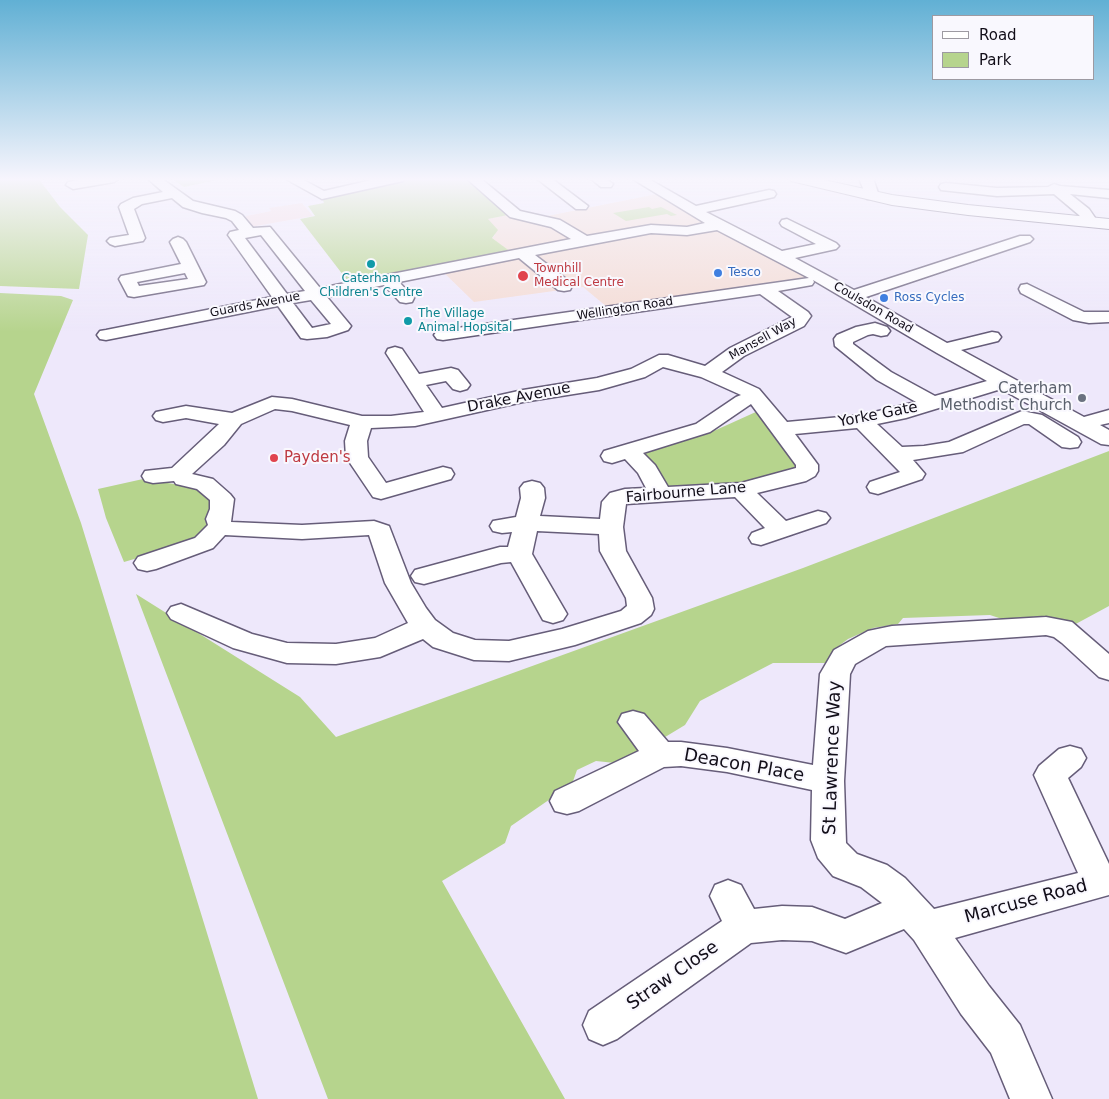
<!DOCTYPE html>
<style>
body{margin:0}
#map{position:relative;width:1109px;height:1099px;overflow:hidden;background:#eee8fb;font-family:"DejaVu Sans",sans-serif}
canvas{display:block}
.legend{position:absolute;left:932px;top:15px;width:162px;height:65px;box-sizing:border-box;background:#f9f8fe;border:1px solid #9d9aa2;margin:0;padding:6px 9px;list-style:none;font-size:15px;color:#120e19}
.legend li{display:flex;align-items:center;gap:10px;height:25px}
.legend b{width:25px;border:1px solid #9d9aa2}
</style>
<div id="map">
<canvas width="1109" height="1099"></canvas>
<ul class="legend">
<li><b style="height:6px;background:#fff"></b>Road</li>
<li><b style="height:14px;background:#b6d48d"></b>Park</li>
</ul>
</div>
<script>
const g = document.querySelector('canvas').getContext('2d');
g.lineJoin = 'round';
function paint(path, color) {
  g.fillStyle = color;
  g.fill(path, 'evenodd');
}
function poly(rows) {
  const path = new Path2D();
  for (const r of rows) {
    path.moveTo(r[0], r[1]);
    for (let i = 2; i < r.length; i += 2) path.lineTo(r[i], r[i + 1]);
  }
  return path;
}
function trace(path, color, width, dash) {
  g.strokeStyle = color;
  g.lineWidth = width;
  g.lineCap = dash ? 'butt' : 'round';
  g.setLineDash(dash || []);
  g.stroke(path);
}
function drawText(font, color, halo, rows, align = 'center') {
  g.font = font + ' "DejaVu Sans",sans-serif';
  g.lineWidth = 4;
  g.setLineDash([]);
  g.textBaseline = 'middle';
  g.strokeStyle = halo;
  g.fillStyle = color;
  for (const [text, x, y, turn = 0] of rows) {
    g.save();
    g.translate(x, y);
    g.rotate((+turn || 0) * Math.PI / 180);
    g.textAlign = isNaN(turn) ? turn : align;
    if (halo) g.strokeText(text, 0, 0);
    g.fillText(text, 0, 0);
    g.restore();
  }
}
const commercial = poly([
 [657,194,811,279,607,307,583,287,474,302,438,267,510,252,492,238,495,235,487,219,508,215,547,216]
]);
const education = poly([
 [302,203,313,216,250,227,247,222,246,216,271,211,269,208]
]);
const green = poly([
 [0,178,38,178,60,207,88,235,79,289,0,286],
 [170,178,227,178,184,187],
 [404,178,466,178,508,215,488,219,498,230,492,238,511,252,350,284,300,219,315,216,308,206,324,203,322,197],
 [649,207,652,209,661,207,677,215,671,216,667,214,626,221,613,213],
 [0,293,61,296,73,300,34,394,81,523,258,1099,0,1099],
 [758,411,798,464,796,469,731,486,679,489,668,487,662,482,641,454,644,451,716,430],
 [1109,451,1109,606,1072,626,1064,621,1046,616,1002,619,990,615,903,618,898,624,873,628,848,639,840,645,825,663,773,663,700,701,685,725,642,751,615,763,596,761,577,770,572,784,511,826,505,843,442,881,565,1099,328,1099,136,594,300,697,336,737,803,568],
 [143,479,199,488,214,502,211,519,200,538,189,543,124,562,106,518,98,489]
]);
const minor = poly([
 [91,178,120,178,114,182,73,189,66,185,68,182,91,178],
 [147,178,161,178,193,201,235,211,242,215,253,228,270,227,320,288,571,239,551,227,510,217,466,178,480,178,520,211,560,220,587,236,651,225,687,227,705,223,631,178,647,178,696,206,769,190,774,191,776,194,774,197,706,212,782,251,816,244,782,226,780,223,782,220,787,219,836,243,839,246,836,249,795,258,854,290,1020,236,1030,236,1033,239,1030,242,866,297,947,343,992,332,998,333,1001,337,998,341,961,350,1084,417,1109,410,1109,423,1100,425,1109,430,1109,445,1101,444,1001,389,906,418,877,424,902,447,924,446,949,442,1022,411,1042,415,1078,437,1081,442,1078,447,1070,448,1062,447,1029,424,1024,424,963,452,913,460,925,474,922,479,878,494,870,492,867,487,870,482,900,472,857,428,795,434,818,465,818,471,815,476,806,481,757,493,786,521,818,511,826,513,830,518,826,523,761,545,752,543,749,538,752,533,765,528,735,497,626,504,623,527,626,551,652,598,654,609,651,615,641,623,575,645,509,661,474,660,433,647,423,639,380,657,336,664,287,663,233,648,171,619,167,613,171,607,181,604,252,634,287,643,336,644,375,638,408,623,385,583,369,535,302,539,225,535,213,548,156,569,147,571,138,569,134,563,138,557,195,538,208,525,206,519,210,509,210,500,197,489,176,484,174,481,153,483,145,481,142,476,145,471,172,468,219,424,186,418,163,422,156,420,153,416,156,412,186,406,232,413,272,397,292,399,362,416,391,416,424,412,386,353,388,349,395,347,402,349,419,374,451,368,458,370,467,381,470,385,467,389,460,391,453,389,446,381,426,385,442,408,523,390,597,378,631,369,659,355,668,355,705,366,730,348,792,317,760,294,443,340,437,339,434,335,437,331,443,330,809,278,717,230,687,235,651,233,535,255,570,282,572,286,570,290,564,291,558,290,519,258,399,282,414,298,412,302,406,303,400,302,384,285,327,297,351,326,348,330,327,337,307,339,301,338,278,306,106,340,100,339,97,335,100,331,106,330,272,297,228,235,230,232,239,230,232,221,226,218,202,213,183,207,172,198,142,204,134,209,145,238,143,241,115,246,110,244,107,241,110,238,129,235,119,207,121,204,133,198,163,192,147,178],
 [261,235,305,291,287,294,245,238,261,235],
 [813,280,937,353,987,381,935,396,891,372,853,344,853,342,868,335,873,334,881,336,887,335,890,331,887,327,875,323,856,327,837,335,834,339,835,346,877,380,916,402,862,415,787,422,759,389,722,372,744,356,804,326,811,316,808,312,778,291,812,285,814,282,813,280],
 [311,300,331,324,312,328,293,303,311,300],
 [663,367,701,377,741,395,736,397,696,424,604,451,601,456,604,461,612,463,625,459,638,473,646,488,625,489,610,493,602,502,600,519,540,516,545,498,544,488,540,483,532,481,524,483,520,488,521,498,516,517,493,521,490,526,493,531,502,533,512,532,508,547,500,547,415,570,411,576,415,582,424,584,501,563,511,562,543,620,553,623,563,620,567,614,532,554,537,531,599,534,600,551,626,598,627,606,621,611,562,629,509,641,475,640,453,633,435,620,426,608,411,583,389,526,374,521,302,525,231,522,234,499,230,494,213,479,192,474,224,445,241,424,275,409,292,411,350,425,345,441,346,457,373,497,381,499,451,479,454,474,451,469,443,467,386,483,368,457,367,441,371,428,415,426,523,402,599,390,645,377,663,367],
 [751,404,796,465,796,468,741,483,668,487,655,465,643,453,710,432,751,404],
 [284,178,300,178,324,191,380,178,404,178,403,181,322,199,284,178],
 [536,178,551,178,588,206,586,209,576,209,536,178],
 [590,178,605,178,613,184,611,187,601,187,590,178],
 [859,178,873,178,879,196,877,199,867,199,859,178],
 [946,183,997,188,1048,187,1054,184,1060,186,1109,190,1109,198,1070,194,1089,209,1098,222,1096,225,1091,226,1086,225,1079,215,1054,194,997,196,941,190,939,187,941,184,946,183],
 [178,237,183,239,186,242,206,282,204,285,134,297,128,296,119,279,121,276,181,264,170,242,173,239,178,237],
 [185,273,188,279,139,286,137,282,185,273],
 [1027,284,1084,312,1109,312,1109,322,1089,323,1073,320,1021,293,1019,289,1021,285,1027,284],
 [1046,617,1072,622,1109,654,1109,680,1099,677,1062,643,1054,637,1046,635,886,646,855,664,850,674,844,781,846,843,857,854,887,865,905,878,934,909,1078,873,1034,775,1039,766,1059,749,1070,746,1081,749,1086,758,1081,767,1068,778,1109,864,1109,895,955,938,989,986,1020,1025,1052,1099,1010,1099,991,1053,961,1014,914,940,904,929,846,953,812,941,782,940,751,943,617,1039,603,1045,589,1039,583,1025,589,1011,722,921,710,896,715,885,728,880,741,885,754,909,782,906,812,907,845,919,882,903,861,887,833,876,818,858,811,840,812,790,727,772,681,766,664,767,579,811,567,814,555,811,550,801,555,791,639,751,618,722,622,714,633,711,644,714,668,742,681,742,727,748,813,765,820,674,834,650,868,631,892,626,1046,617]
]);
const major = poly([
 [789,178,815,178,892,195,968,205,1109,219,1109,229,968,215,892,205,791,181,789,178]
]);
const markers = [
 [371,264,5,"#0f9aa8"],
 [718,273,5,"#3f7fe0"],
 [523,276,6,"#e0444e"],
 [884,298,5,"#3f7fe0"],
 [408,321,5,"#0f9aa8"],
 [1082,398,5,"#6b7280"],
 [274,458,5,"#e0444e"]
];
const farHealthnames = [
 ["Townhill",534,269],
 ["Medical Centre",534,283]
];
const farShopnames = [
 ["Tesco",728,273],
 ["Ross Cycles",894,298]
];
const farCulturenames = [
 ["Caterham",371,279],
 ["Children's Centre",371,293],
 ["The Village",418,314,"left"],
 ["Animal Hopsital",418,328,"left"]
];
const farStreetnames = [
 ["Guards Avenue",255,305,-11],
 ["Coulsdon Road",873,308,30],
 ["Wellington Road",625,309,-9],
 ["Mansell Way",763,339,-29]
];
const worshipNames = [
 ["Caterham",1072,389],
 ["Methodist Church",1072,406]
];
const streetNames = [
 ["Drake Avenue",519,398,-11],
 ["Yorke Gate",878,415,-11],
 ["Fairbourne Lane",686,493,-5]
];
const healthNames = [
 ["Payden's",284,458]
];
const nearStreetnames = [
 ["St Lawrence Way",833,758,-88],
 ["Deacon Place",744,766,10],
 ["Marcuse Road",1026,902,-15],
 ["Straw Close",673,976,-35]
];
paint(commercial, '#f4dbd3');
paint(education, '#f4dae1');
paint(green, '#b6d48d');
trace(minor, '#665d79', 3);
trace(major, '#665d79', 2);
paint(minor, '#fff');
paint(major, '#fff');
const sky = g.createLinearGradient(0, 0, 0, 332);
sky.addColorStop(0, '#61b0d4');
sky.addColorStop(0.54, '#f7f5fd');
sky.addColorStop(1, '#f7f5fd00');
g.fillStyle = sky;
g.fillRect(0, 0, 1109, 332);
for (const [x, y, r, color] of markers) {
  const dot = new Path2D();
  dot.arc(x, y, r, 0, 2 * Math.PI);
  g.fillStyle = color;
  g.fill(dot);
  trace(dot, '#f9f8fe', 2);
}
drawText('12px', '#be3a42', '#f9f8fe', farHealthnames, 'left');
drawText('12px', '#366cbe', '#f9f8fe', farShopnames, 'left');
drawText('12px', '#0d838f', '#f9f8fe', farCulturenames);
drawText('12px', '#120e19', '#f9f8fe', farStreetnames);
drawText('15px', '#5b616d', '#f9f8fe', worshipNames, 'right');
drawText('15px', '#120e19', '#f9f8fe', streetNames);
drawText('15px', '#be3a42', '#f9f8fe', healthNames, 'left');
drawText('18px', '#120e19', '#f9f8fe', nearStreetnames);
</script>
